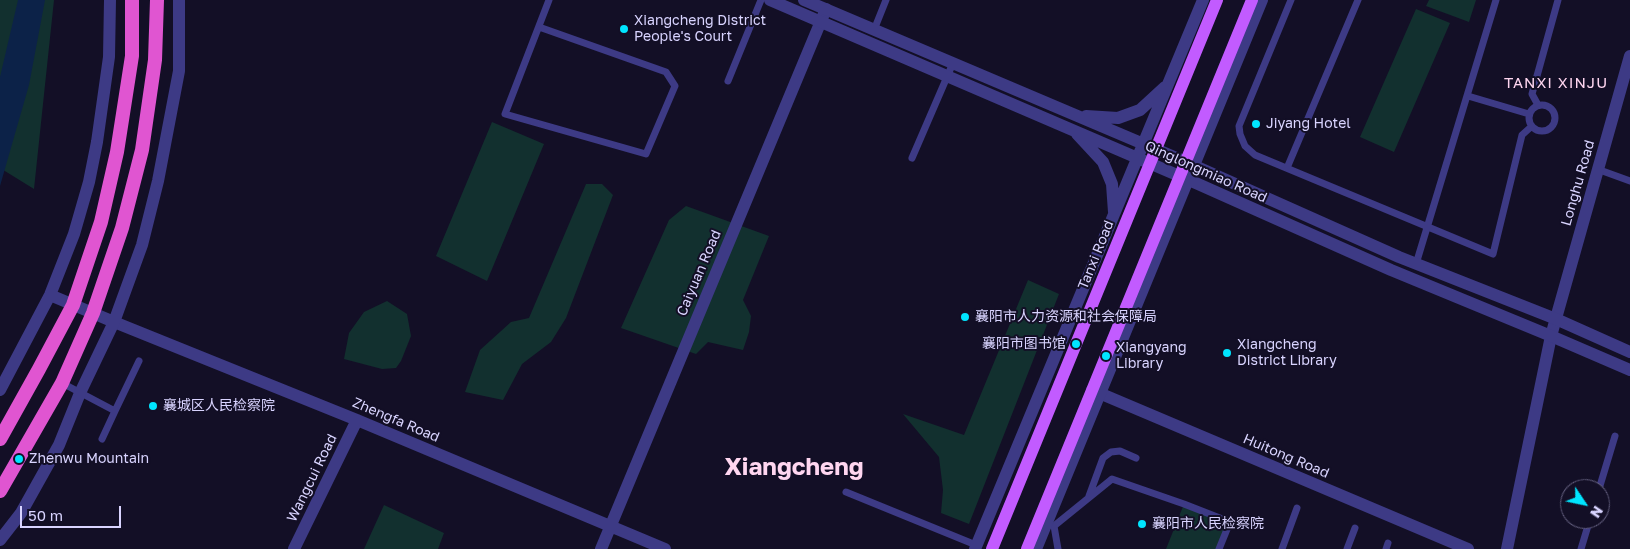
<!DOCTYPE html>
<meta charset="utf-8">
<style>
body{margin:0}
#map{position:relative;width:1630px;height:549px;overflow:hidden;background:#130f26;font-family:"Golos Text",sans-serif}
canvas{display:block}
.north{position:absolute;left:1560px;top:479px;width:50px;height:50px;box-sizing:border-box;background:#130f26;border:1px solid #625e7d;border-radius:50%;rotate:124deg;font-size:14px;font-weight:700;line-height:20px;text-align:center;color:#d9d4ff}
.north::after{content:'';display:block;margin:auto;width:18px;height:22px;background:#00e5ff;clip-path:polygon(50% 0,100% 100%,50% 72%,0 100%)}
.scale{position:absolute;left:20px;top:506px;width:101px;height:22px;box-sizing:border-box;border:2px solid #d9d4ff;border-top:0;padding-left:6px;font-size:15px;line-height:18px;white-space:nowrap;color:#d9d4ff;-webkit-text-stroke:4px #130f26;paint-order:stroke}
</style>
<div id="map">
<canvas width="1630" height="549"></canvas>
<div class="north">N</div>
<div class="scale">50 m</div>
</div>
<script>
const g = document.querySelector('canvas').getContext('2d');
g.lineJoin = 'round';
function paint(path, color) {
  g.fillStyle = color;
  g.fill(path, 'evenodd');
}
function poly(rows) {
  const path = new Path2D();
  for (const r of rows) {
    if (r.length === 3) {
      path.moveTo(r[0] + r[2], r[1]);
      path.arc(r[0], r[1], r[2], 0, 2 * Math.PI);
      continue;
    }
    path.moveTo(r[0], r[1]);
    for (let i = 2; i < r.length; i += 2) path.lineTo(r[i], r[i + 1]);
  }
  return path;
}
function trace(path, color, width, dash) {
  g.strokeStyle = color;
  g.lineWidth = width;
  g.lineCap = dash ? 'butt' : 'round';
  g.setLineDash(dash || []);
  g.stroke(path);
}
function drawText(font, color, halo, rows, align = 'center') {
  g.font = font + ' "Golos Text","Noto Sans SC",sans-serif';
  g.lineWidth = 4;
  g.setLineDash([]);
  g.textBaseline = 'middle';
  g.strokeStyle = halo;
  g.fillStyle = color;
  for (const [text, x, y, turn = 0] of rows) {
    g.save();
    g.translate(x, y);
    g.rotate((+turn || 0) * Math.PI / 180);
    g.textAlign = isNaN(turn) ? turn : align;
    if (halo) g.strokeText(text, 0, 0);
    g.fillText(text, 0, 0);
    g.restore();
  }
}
const green = poly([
 [0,0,54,0,34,189,0,168],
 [1429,0,1476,0,1469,22,1426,6],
 [1416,9,1450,23,1394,152,1360,137],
 [492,122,544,144,487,281,436,256],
 [586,184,602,184,613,195,566,318,551,342,522,364,503,400,465,392,480,350,511,322,529,318],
 [686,206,769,236,743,300,751,316,749,332,743,350,708,342,696,354,621,328,669,220],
 [1028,280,1059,294,969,524,941,513,943,490,939,457,903,414,964,435],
 [387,301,407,314,411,336,401,361,396,368,382,369,344,359,349,333,364,312],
 [1184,504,1230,522,1219,549,1166,549],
 [384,505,444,533,438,549,364,549]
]);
const water = poly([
 [18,0,45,0,29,85,0,186,0,77]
]);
const service = poly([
 [1291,0,1239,126,1240,134,1245,146,1255,155,1493,254,1522,135,1532,126],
 [539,27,666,72,675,86,646,154,505,114,549,0],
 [874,30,886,0],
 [728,81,761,0],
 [1468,96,1529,114],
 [1542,118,13],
 [1538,105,1532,94,1558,0],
 [912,158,953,63],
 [1287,168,1358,0],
 [1597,169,1630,181],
 [1416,264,1496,0],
 [62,383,115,411,102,439],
 [115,411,139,361],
 [1599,489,1615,436],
 [846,492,976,545],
 [1089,496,1103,458,1111,452,1120,451,1136,458],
 [1044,523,1054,526,1112,479,1184,504,1230,522,1219,549],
 [1054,526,1058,549],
 [1282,549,1297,508],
 [1347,549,1355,528],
 [1386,549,1388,543],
 [1581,549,1590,519]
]);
const minor = poly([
 [114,322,357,420,665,549],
 [1092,390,1468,549],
 [294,549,357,420],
 [601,549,826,9],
 [1507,549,1551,336,1630,56]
]);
const tertiary = poly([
 [770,0,1198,184,1391,270,1551,336,1630,370],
 [804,0,1186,162,1399,257,1556,319,1630,352],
 [1086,116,1118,118,1140,110,1165,87],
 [1077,134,1103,162,1112,184,1114,212],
 [50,295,114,322],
 [0,390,50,295,74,234,89,182,97,142,109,57,110,0],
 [0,540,21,513,59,445,80,393,114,322,142,245,158,181,179,71,179,0],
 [975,549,1203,0],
 [1036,549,1262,0]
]);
const primary = poly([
 [992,549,1217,0],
 [1027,549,1252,0]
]);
const trunk = poly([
 [0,439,39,369,73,305,101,222,117,152,132,56,132,0],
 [0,491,62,383,93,313,122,228,142,150,155,60,157,0]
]);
const markers = [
 [624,29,5,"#00e5ff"],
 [1256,124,5,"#00e5ff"],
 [965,317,5,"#00e5ff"],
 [1076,344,5,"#00e5ff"],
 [1227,353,5,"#00e5ff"],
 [1106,356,5,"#00e5ff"],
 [153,406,5,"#00e5ff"],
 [19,459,5,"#00e5ff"],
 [1142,524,5,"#00e5ff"]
];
const poiNames = [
 ["Xiangcheng District",634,21],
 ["People's Court",634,37],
 ["Jiyang Hotel",1266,124],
 ["襄阳市人力资源和社会保障局",975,317],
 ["襄阳市图书馆",1066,344,"right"],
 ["Xiangcheng",1237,345],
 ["District Library",1237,361],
 ["Xiangyang",1116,348],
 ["Library",1116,364],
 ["襄城区人民检察院",163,406],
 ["Zhenwu Mountain",29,459],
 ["襄阳市人民检察院",1152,524]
];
const streetNames = [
 ["Qinglongmiao Road",1206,172,24],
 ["Longhu Road",1578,183,-74],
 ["Tanxi Road",1096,255,-68],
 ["Caiyuan Road",699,273,-67],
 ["Zhengfa Road",396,420,23],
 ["Huitong Road",1286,456,23],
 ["Wangcui Road",312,478,-64]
];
const neighbourhoodNames = [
 ["TANXI XINJU",1556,83]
];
const townNames = [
 ["Xiangcheng",794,467]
];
paint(green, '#12302f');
paint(water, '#0c2248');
trace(service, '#3d3a85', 7);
trace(minor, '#3d3a85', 12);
trace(tertiary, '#3d3a85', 12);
trace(primary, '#c25bff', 12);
trace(trunk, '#e055d1', 14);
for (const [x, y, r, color] of markers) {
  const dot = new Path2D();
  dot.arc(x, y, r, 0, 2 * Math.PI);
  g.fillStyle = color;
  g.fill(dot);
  trace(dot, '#130f26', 2);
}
drawText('14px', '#d9d4ff', '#130f26', poiNames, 'left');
drawText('14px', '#d9d4ff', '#130f26', streetNames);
g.letterSpacing = '1px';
drawText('15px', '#ffd6f0', '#130f26', neighbourhoodNames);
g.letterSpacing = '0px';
drawText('bold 24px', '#ffd6f0', '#130f26', townNames);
</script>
